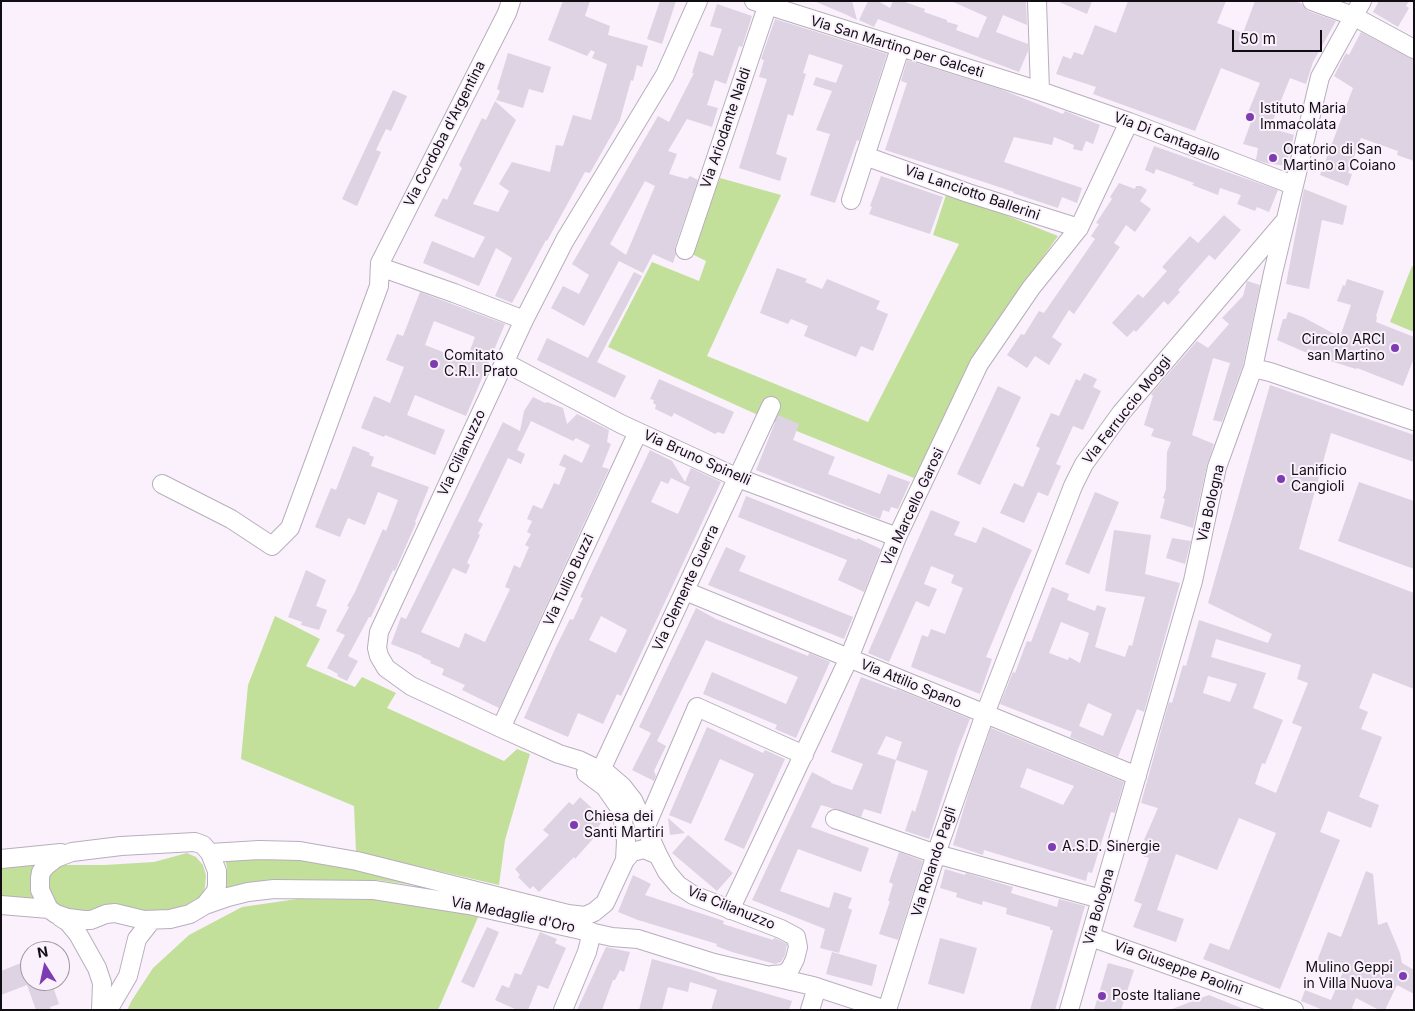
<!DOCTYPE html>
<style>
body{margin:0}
#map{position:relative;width:1415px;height:1011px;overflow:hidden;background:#faf1fd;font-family:Inter,sans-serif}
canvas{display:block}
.frame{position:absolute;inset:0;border:2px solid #110e13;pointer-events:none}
.north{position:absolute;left:20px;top:941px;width:50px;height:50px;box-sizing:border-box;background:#faf1fd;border:1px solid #9d969f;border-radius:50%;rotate:350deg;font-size:14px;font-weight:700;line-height:20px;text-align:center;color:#110e13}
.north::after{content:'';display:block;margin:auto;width:18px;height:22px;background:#7d3cb1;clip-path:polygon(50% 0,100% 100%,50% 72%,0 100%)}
.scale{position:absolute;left:1232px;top:30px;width:90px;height:22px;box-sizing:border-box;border:2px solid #110e13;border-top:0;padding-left:6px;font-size:15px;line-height:18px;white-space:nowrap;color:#110e13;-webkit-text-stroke:4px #faf1fd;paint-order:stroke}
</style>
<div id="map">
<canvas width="1415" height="1011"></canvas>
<div class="frame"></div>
<div class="north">N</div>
<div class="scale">50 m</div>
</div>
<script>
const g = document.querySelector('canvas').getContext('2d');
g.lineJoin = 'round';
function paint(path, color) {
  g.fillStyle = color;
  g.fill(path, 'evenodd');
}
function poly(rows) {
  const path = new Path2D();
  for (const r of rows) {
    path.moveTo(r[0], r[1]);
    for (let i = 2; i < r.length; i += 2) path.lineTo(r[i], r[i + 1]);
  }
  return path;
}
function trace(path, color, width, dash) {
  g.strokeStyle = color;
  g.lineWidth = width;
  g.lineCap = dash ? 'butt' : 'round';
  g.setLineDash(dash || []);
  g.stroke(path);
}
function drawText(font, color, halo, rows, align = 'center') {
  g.font = font + ' Inter,sans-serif';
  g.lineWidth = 4;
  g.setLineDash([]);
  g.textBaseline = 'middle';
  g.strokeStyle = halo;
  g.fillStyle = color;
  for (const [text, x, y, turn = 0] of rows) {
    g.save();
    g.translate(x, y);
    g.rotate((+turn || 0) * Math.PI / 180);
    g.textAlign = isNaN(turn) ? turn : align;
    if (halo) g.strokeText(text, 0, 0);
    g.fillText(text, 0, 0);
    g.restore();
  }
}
const green = poly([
 [720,178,781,195,707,356,868,422,959,244,933,235,947,192,1058,236,976,352,914,478,769,420,608,347,652,262,699,281,706,261,690,253],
 [1412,266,1414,267,1414,332,1390,322],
 [275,616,320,639,306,666,355,687,362,677,396,693,387,708,504,761,517,749,530,754,505,840,499,885,356,852,354,806,241,759,248,685],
 [187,853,196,857,203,865,206,875,205,887,201,899,173,913,77,916,51,903,46,876,60,865,104,865,154,862],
 [241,856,325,861,413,882,412,885,377,880,294,880,225,888,227,868,225,858],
 [38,861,36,900,1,898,1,865],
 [297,899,390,900,479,915,438,1010,127,1010,132,1000,153,968,189,935,242,907]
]);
const building = poly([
 [563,1,590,1,585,16,610,26,608,35,648,46,642,67,637,65,633,81,631,80,620,120,590,173,585,172,547,241,546,240,512,303,495,296,512,258,496,248,479,286,423,263,432,241,474,258,485,237,434,216,443,198,447,200,462,168,459,165,482,118,486,120,495,101,516,120,473,204,498,212,509,191,499,184,512,162,550,172,556,145,563,146,573,115,591,120,607,64,592,58,595,52,591,50,587,56,548,40],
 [660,1,676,1,662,44,647,39],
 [814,1,852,1,857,20,847,15],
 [868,1,878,1,890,8,893,1,902,1,925,9,924,12,947,20,947,22,958,25,956,30,978,38,987,17,951,1,1026,1,1027,25,1003,15,996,32,1028,44,1028,51,1019,72,878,19,874,27,859,20],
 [1057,1,1092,1,1087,14],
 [1128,1,1226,1,1217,23,1243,33,1255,1,1296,1,1302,4,1308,11,1336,21,1313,62,1306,84,1290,78,1270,128,1294,135,1286,166,1266,163,1256,160,1258,148,1243,144,1251,122,1245,120,1260,83,1221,68,1195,131,1093,94,1096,87,1056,74,1063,56,1071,59,1074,52,1083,55,1095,25,1116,33],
 [1379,1,1409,1,1406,6,1409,8,1398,27,1373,12],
 [717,4,752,16,742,47,739,46,726,84,715,80,707,105,718,108,712,127,687,119,668,151,677,154,669,174,687,179,690,176,698,180,675,247,676,254,673,263,653,254,643,273,619,261,584,326,551,308,563,286,579,294,589,275,572,264,658,116,669,122,694,73,692,73,699,51,713,56,722,29,710,26],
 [645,181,655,186,626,255,610,244],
 [775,19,887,54,859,141,857,140,835,203,810,195,830,134,816,130,832,91,813,85,816,77,836,83,843,65,809,54,803,73,806,74,793,116,788,114,776,154,787,158,780,181,739,168,767,79,759,77,764,60,761,59],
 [1361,32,1414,60,1414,161,1397,155,1398,151,1361,138,1348,173,1352,174,1348,186,1320,175,1353,88,1334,76,1346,53,1349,55],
 [508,53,551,67,543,93,529,89,523,108,496,100,500,91,497,89],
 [907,60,1000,89,1063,114,1065,111,1100,125,1093,144,1086,141,1082,151,1073,149,1074,145,1054,137,1052,145,1014,137,1004,162,1082,188,1077,203,1062,197,1058,208,1013,193,1014,192,987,183,885,150,907,83,901,81],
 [393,90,407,96,391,131,386,129,376,150,381,152,357,206,342,199],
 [1154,146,1278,190,1269,212,1257,207,1255,211,1237,204,1241,195,1220,188,1218,195,1192,185,1194,183,1156,169,1154,174,1145,170],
 [881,176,943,197,930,234,869,214,872,207,870,206],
 [1119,183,1135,189,1136,186,1141,186,1147,190,1140,201,1151,209,1135,232,1126,225,1114,243,1120,247,1074,314,1069,310,1052,337,1062,344,1049,365,1035,356,1027,368,1007,355,1021,334,1024,335,1039,311,1044,313,1095,239,1091,236,1099,224,1096,223,1112,199,1110,197],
 [1304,189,1347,206,1343,225,1322,220,1309,289,1286,284],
 [1224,215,1241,230,1215,260,1209,255,1178,290,1180,292,1168,305,1164,301,1136,332,1134,330,1127,337,1112,323,1138,294,1143,298,1167,271,1162,267,1190,236,1198,243],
 [777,268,807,279,805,282,822,289,827,279,880,301,876,309,888,314,873,351,861,346,856,357,804,336,808,326,791,319,788,324,760,313],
 [634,272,642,276,597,362,626,376,615,398,537,360,547,338,588,358],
 [1347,279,1384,291,1376,316,1377,317,1376,322,1414,337,1414,358,1403,386,1357,368,1356,369,1327,360,1328,356,1308,349,1307,353,1277,340,1283,319,1286,319,1288,312,1303,317,1340,337,1351,305,1337,301,1343,285,1345,286],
 [1247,281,1260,285,1243,365,1222,422,1213,420,1230,363,1213,358,1192,435,1214,444,1207,465,1193,528,1160,518,1165,499,1163,498,1166,489,1167,452,1171,442,1151,436,1154,429,1144,425,1153,396,1151,394,1197,341,1208,348,1229,324,1222,318,1243,296],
 [420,292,505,324,466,416,415,395,407,415,445,430,435,455,385,435,384,437,361,428,374,396,390,403,404,367,386,360,397,334,403,336],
 [434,321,475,337,466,361,425,345],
 [1084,373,1097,379,1093,387,1101,391,1083,430,1073,426,1056,464,1061,466,1048,496,1038,492,1024,523,1000,513,1014,483,1023,487,1040,448,1036,446,1051,413,1059,416,1076,379,1080,381],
 [659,379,734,412,724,434,718,432,715,434,674,413,672,417,655,409,656,405,653,403,654,400,650,399],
 [1270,385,1414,435,1414,462,1331,433,1299,549,1414,593,1414,689,1373,673,1359,708,1368,712,1361,729,1382,737,1359,797,1379,805,1371,828,1328,811,1320,832,1340,840,1280,989,1203,959,1210,943,1229,950,1276,833,1239,818,1217,870,1176,854,1157,910,1184,919,1176,942,1133,927,1142,904,1134,901,1149,858,1143,856,1148,842,1144,840,1158,808,1141,803,1169,702,1172,703,1183,665,1186,666,1199,620,1268,643,1272,634,1208,603],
 [1216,639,1301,665,1297,679,1308,683,1292,723,1302,727,1276,793,1255,784,1262,763,1265,764,1283,720,1253,708,1266,673,1211,657],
 [1208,676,1237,684,1230,702,1203,693],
 [998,386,1021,397,980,485,957,474],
 [533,397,545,403,547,402,563,408,567,424,577,414,609,430,607,442,611,444,602,467,609,469,499,708,462,690,465,685,442,675,444,669,430,663,431,661,422,657,422,656,391,644,401,617,406,619,503,422,520,431,524,411],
 [531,421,573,441,576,438,590,445,582,463,564,454,559,465,566,468,559,485,554,483,542,509,533,505,527,519,532,521,527,532,531,534,525,545,529,547,520,568,514,565,505,587,510,589,485,642,465,633,459,648,421,632,453,568,466,574,470,565,467,563,480,535,478,534,483,524,478,521,508,458,521,464,525,454,517,450],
 [778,415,799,424,793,440,835,457,828,474,880,494,888,474,910,482,898,509,891,507,889,512,883,510,880,519,756,470],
 [353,446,370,453,369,455,374,457,371,466,429,487,415,522,416,523,395,571,393,570,371,617,369,617,348,656,358,661,347,681,337,676,338,674,327,668,345,635,336,631,349,607,347,606,355,592,383,529,386,531,398,500,378,492,365,525,348,518,340,537,315,527,331,488,336,490],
 [650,450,672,461,685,482,691,468,721,482,621,696,617,694,603,724,578,713,568,737,524,718,555,649,570,619,573,620,583,598,580,597,586,584],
 [671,478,690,487,678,514,651,502,661,481,668,484],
 [601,616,627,630,616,653,589,640],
 [1359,482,1414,501,1414,569,1338,541],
 [1095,492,1119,502,1089,574,1065,564],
 [746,496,857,540,857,538,881,549,864,592,838,580,847,560,738,517],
 [931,510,960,522,954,535,976,543,983,527,1032,550,1014,590,986,657,992,659,980,694,911,667,922,635,928,637,931,629,945,634,963,588,951,583,954,575,931,566,924,584,937,589,929,607,916,601,889,662,868,653],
 [1114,530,1151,535,1145,574,1180,583,1144,712,1137,709,1118,757,1070,737,1072,732,1000,704,1013,672,1015,673,1027,641,1031,642,1052,587,1069,594,1067,600,1095,611,1097,605,1106,608,1095,647,1125,657,1129,645,1132,646,1145,597,1105,591],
 [1061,622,1089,633,1080,663,1069,657,1068,660,1049,653],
 [1088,703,1112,714,1103,736,1079,726],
 [1172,538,1191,541,1185,564,1166,558],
 [726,547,746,556,739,571,853,617,844,639,708,585],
 [306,570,326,580,316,606,327,610,319,630,301,625,302,622,288,617],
 [696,608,716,619,808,656,809,653,830,662,796,738,775,729,777,725,703,694,712,672,786,704,798,677,706,640,657,741,666,746,654,771,656,776,654,781,632,770,651,733,639,727],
 [861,677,896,690,897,689,970,719,958,749,929,839,905,831,912,810,915,812,928,771,896,760,881,814,864,809,861,817,821,805,811,827,869,848,861,872,798,849,780,891,829,908,834,892,852,898,848,908,852,910,839,953,820,948,825,929,752,900,812,772,831,782,831,783,852,790,863,764,831,752],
 [886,736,902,742,896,760,877,754],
 [707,727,763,753,765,750,785,759,744,849,724,840,754,774,720,759,691,824,669,815],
 [991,728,1124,782,1115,813,1111,812,1092,873,1088,872,1086,881,984,850,983,855,953,845,969,791],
 [1027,768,1074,786,1063,805,1020,787],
 [580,797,595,811,594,813,603,821,597,828,600,831,575,859,574,857,539,892,533,886,530,889,518,877,520,875,515,869,549,835,543,830,569,802,573,805],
 [668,818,685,833,670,835],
 [688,835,733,873,717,891,672,853],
 [899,852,923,861,898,940,879,934,890,901,888,901,893,884,889,882],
 [945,869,965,875,966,873,1013,887,1011,893,1057,907,1059,899,1085,906,1055,1010,1030,1010,1053,930,1050,930,1050,927,1006,914,1007,908,983,901,982,905,956,897,957,893,940,888],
 [1366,871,1373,874,1378,925,1387,922,1400,953,1402,963,1414,970,1414,994,1397,985,1385,1010,1379,1010,1356,998,1352,1008,1354,1010,1323,1010,1301,1001,1305,990,1331,1000,1343,972,1317,961,1328,932,1341,937],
 [633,875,651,884,645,895,724,921,723,924,773,940,774,938,775,938,787,944,785,955,781,962,775,964,732,952,716,946,717,944,638,920,618,912],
 [487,927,499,932,474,988,461,982],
 [540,932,557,939,555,943,566,948,548,989,538,985,528,1010,517,1010,495,1000,502,985,509,988,515,973,521,975],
 [940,938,977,948,964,994,928,984],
 [606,947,630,952,624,972,620,970,615,980,613,980,602,1010,577,1010],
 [832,952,877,965,872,986,826,974],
 [652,959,696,971,716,978,716,979,792,1001,789,1010,711,1010,717,990,690,982,688,992,668,987,662,1010,639,1010],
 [21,963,24,970,30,966,30,981,51,981,59,1004,50,1007,51,1010,36,1010,27,985,1,995,1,971],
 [1108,963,1134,970,1121,1010,1094,1010],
 [1209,995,1246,1010,1172,1010,1172,1009]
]);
const minor = poly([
 [698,1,665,75,565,240,524,320,379,632,377,648,379,656,386,668,411,686,501,728,559,754,579,760,608,774,622,786,633,800,658,855,667,872,678,885,693,895,781,929,796,937,798,947,795,959,790,969,784,974,772,975],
 [754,1,1040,91,1129,122,1293,185],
 [1037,1,1040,91],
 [1312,1,1353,16,1414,49],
 [865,156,968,193,1079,228],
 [851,200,900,48],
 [685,250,769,1],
 [380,267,454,293,524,320],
 [504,362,621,424,738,478,897,537],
 [1253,368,1270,372,1414,421],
 [162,484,231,519,272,546,290,528,379,286,380,263,507,13,511,1],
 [685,591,1137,776],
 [501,728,638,432],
 [601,770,771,406],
 [586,773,605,787,619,807,623,821,626,841,625,860],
 [835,819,936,854,1101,899],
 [646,826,697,707,804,755],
 [210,853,259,850,300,851,357,861,568,914,585,916,594,912,605,903,625,860,632,852,644,849,658,855],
 [1,859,61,853],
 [1,905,49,909],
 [205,905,216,891,217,885,217,871,210,853,203,845,195,842,121,846,72,852,56,858,46,866,41,872,40,878,40,890,49,909,56,914,68,918,84,920,91,920,106,914,115,913,144,920,170,919,190,914,205,905,228,897,248,892,274,889,374,890,469,905,612,937,638,939,714,963,813,986,886,1010],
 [730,910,849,658,897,537,979,364,1031,288,1079,228,1129,122],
 [60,917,68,922,78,934,97,968,102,983,101,1010],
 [1091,937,1294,1010],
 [108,1010,128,976,137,939,151,921],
 [563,1010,587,952,592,932],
 [810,1010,817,987],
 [887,1010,936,854,985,714,1073,486,1084,464,1121,413,1284,222],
 [1069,1010,1193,581,1217,467,1253,368,1273,273,1320,77,1362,1]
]);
const markers = [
 [1250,117,5,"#7d3cb1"],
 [1273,158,5,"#7d3cb1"],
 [1395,348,5,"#7d3cb1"],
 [434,364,5,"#7d3cb1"],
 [1281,479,5,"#7d3cb1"],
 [574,825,5,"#7d3cb1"],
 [1052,847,5,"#7d3cb1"],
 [1403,976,5,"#7d3cb1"],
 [1102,996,5,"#7d3cb1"]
];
const streetNames = [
 ["Via San Martino per Galceti",897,47,17],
 ["Via Ariodante Naldi",726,128,-71],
 ["Via Cordoba d'Argentina",445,134,-63],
 ["Via Di Cantagallo",1167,137,21],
 ["Via Lanciotto Ballerini",972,193,19],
 ["Via Ferruccio Moggi",1127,410,-52],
 ["Via Cilianuzzo",462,453,-65],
 ["Via Bruno Spinelli",697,458,24],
 ["Via Bologna",1211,503,-77],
 ["Via Marcello Garosi",913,507,-65],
 ["Via Tullio Buzzi",569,580,-65],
 ["Via Clemente Guerra",686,588,-65],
 ["Via Attilio Spano",911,684,22],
 ["Via Rolando Pagli",934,862,-72],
 ["Via Bologna",1099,907,-74],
 ["Via Cilianuzzo",731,908,22],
 ["Via Medaglie d'Oro",513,915,12],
 ["Via Giuseppe Paolini",1178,968,20]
];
const poiNames = [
 ["Istituto Maria",1260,109],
 ["Immacolata",1260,125],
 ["Oratorio di San",1283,150],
 ["Martino a Coiano",1283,166],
 ["Circolo ARCI",1385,340,"right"],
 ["san Martino",1385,356,"right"],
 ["Comitato",444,356],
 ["C.R.I. Prato",444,372],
 ["Lanificio",1291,471],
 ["Cangioli",1291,487],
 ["Chiesa dei",584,817],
 ["Santi Martiri",584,833],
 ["A.S.D. Sinergie",1062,847],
 ["Mulino Geppi",1393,968,"right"],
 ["in Villa Nuova",1393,984,"right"],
 ["Poste Italiane",1112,996]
];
paint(green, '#c2e099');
paint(building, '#ddd3e2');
trace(minor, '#b8aebd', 20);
trace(minor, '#fff', 18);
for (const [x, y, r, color] of markers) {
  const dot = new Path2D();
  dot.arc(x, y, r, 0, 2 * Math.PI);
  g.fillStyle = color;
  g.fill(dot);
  trace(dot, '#faf1fd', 2);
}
drawText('14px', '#110e13', '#faf1fd', streetNames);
drawText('14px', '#110e13', '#faf1fd', poiNames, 'left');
</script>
